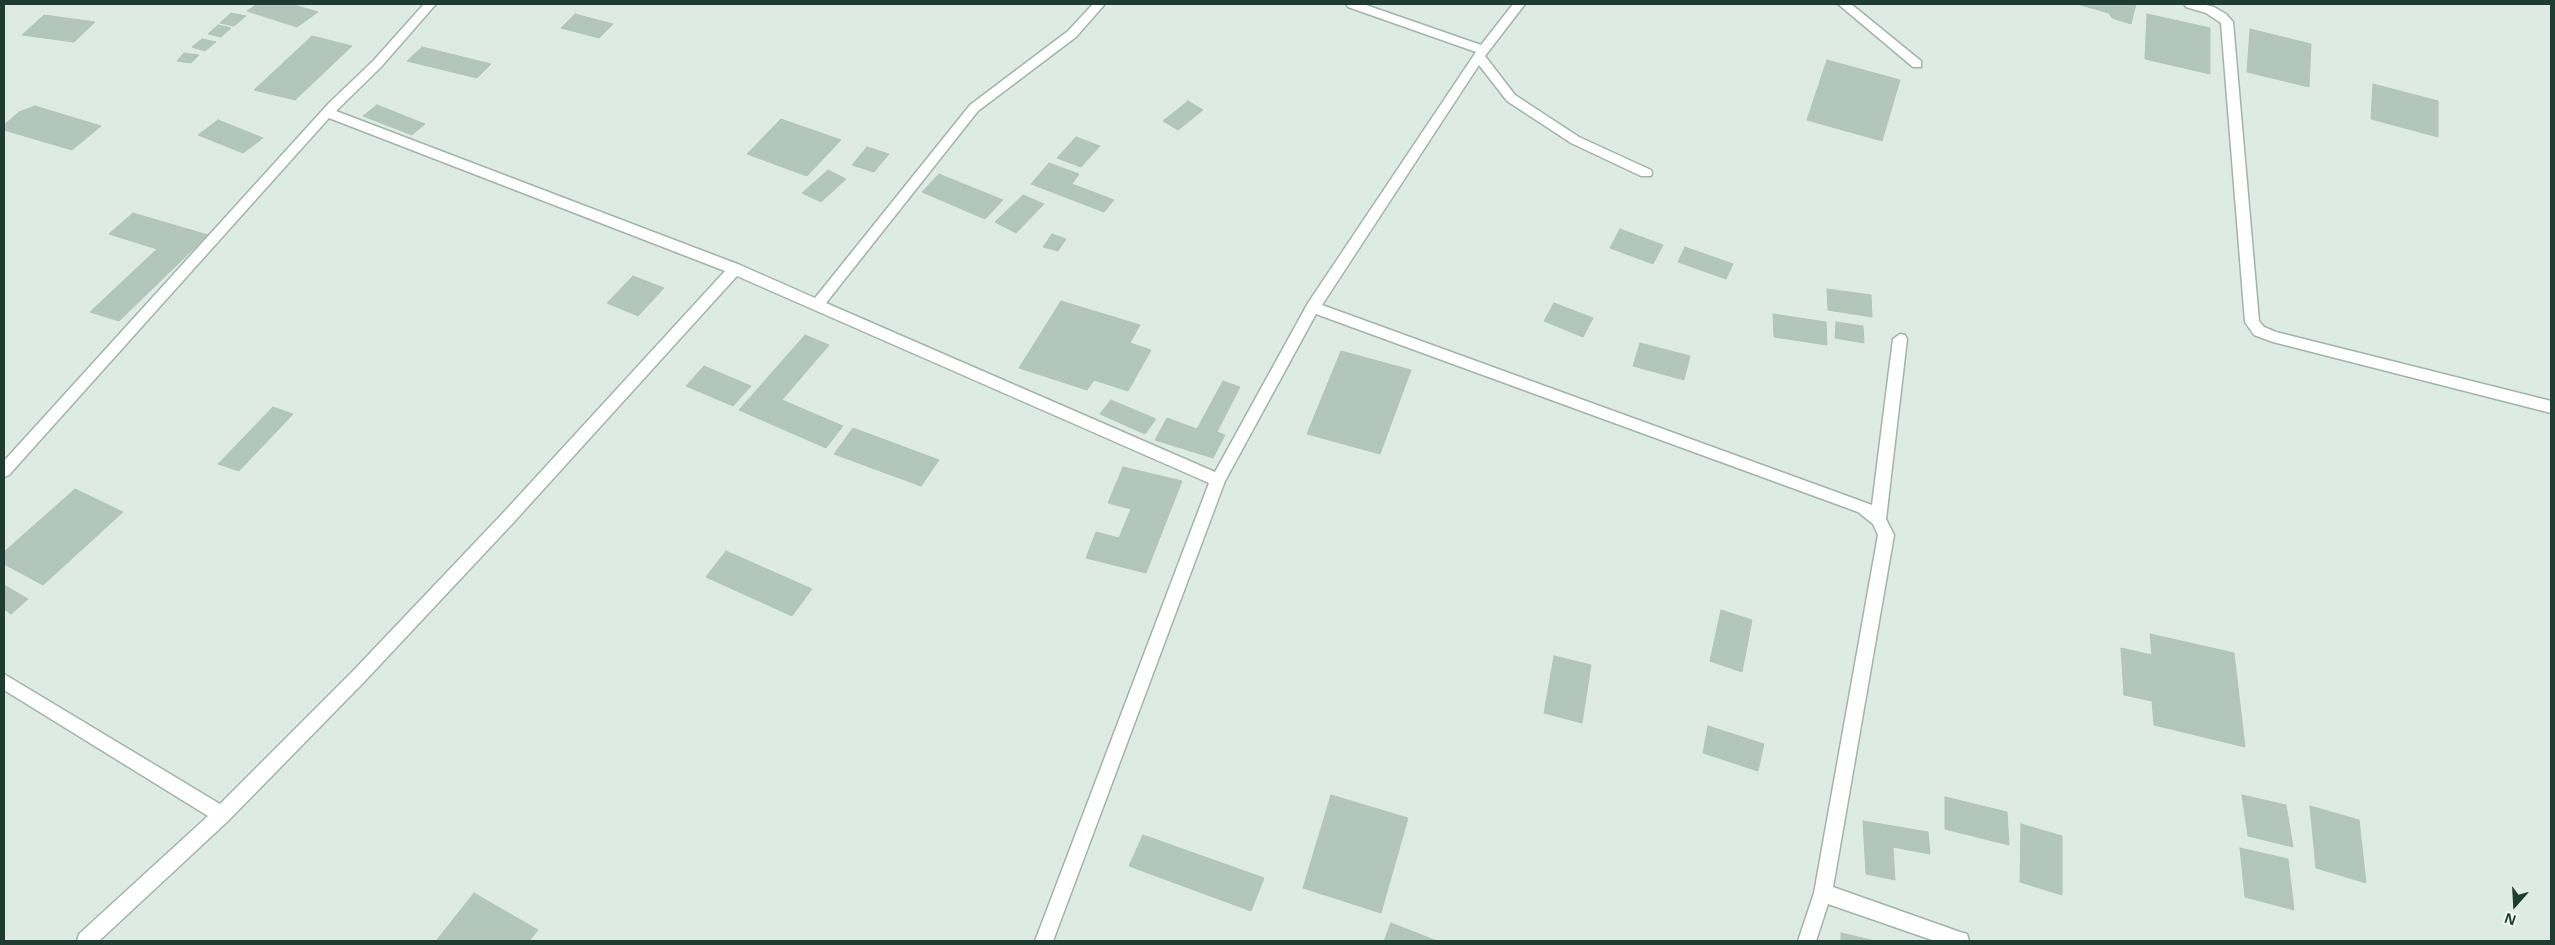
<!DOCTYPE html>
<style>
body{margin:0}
#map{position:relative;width:2555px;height:945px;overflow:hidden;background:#deebe4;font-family:"Noto Sans",sans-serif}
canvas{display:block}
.frame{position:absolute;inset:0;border:5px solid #1e3c31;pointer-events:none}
.north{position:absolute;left:2490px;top:880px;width:50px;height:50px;-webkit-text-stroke:4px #eef7f2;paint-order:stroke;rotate:199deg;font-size:14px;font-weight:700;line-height:20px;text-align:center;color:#1e3c31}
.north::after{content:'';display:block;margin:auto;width:18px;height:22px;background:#1e3c31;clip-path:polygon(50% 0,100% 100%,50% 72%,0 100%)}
</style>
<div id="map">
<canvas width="2555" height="945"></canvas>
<div class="frame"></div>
<div class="north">N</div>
</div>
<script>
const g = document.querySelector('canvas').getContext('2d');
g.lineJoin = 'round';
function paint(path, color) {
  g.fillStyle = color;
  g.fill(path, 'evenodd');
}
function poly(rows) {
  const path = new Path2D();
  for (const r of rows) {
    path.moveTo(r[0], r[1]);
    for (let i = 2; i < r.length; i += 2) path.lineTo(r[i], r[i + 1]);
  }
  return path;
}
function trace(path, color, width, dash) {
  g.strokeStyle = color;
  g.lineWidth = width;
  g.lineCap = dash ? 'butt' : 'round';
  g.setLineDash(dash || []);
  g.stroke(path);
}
const building = poly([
 [257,4,291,4,318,12,297,27,247,11,257,4],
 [2077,4,2136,4,2131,24,2112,18,2109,13,2077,4],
 [231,13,246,16,234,26,220,23,231,13],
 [575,14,613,24,599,38,561,28,575,14],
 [2147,14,2210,28,2210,74,2145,59,2147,14],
 [44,15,95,22,74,42,22,35,44,15],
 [218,25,231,28,221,37,208,34,218,25],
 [2250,29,2311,44,2309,87,2247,72,2250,29],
 [312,36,352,46,295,100,254,90,312,36],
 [202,39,216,42,205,51,192,47,202,39],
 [422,47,491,64,477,78,407,61,422,47],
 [184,53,199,55,191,63,177,61,184,53],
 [1827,60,1900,80,1882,141,1807,120,1827,60],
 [2373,84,2438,101,2438,137,2371,119,2373,84],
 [1188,101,1203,110,1178,130,1163,121,1188,101],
 [377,105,425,124,412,135,363,116,377,105],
 [35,106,101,126,72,150,4,130,4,125,19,112,35,106],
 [781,119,841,140,807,176,747,154,781,119],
 [218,120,263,138,243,153,198,135,218,120],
 [1076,137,1100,146,1081,167,1057,158,1076,137],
 [867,147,889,154,874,172,852,165,867,147],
 [1049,163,1079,174,1072,184,1114,200,1104,212,1031,184,1049,163],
 [828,170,846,179,821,202,802,193,828,170],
 [939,174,1003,200,985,219,922,192,939,174],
 [1023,195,1044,204,1016,233,995,222,1023,195],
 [133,213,208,235,119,321,90,312,157,249,109,234,133,213],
 [1620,229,1663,245,1653,264,1610,248,1620,229],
 [1052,234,1066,239,1058,251,1043,247,1052,234],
 [1685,247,1733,264,1726,279,1678,262,1685,247],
 [633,276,664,288,638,316,607,303,633,276],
 [1827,289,1871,295,1872,317,1828,310,1827,289],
 [1061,301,1140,325,1130,343,1151,350,1128,391,1094,380,1087,390,1019,368,1061,301],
 [1554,303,1593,318,1583,337,1544,321,1554,303],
 [1773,314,1826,322,1827,345,1774,337,1773,314],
 [1836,322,1863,326,1864,343,1835,338,1836,322],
 [805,335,829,345,782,400,843,426,826,448,739,410,805,335],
 [1640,343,1690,356,1684,380,1633,366,1640,343],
 [1341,351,1411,370,1380,454,1307,434,1341,351],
 [704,366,751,386,733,406,686,386,704,366],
 [1223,381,1240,387,1217,432,1225,435,1213,458,1155,440,1167,418,1197,429,1223,381],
 [1111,400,1156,419,1145,434,1100,414,1111,400],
 [273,407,293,414,239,471,218,464,273,407],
 [853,428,939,460,921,486,834,454,853,428],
 [1123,467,1182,481,1146,573,1086,558,1096,532,1119,538,1131,509,1108,503,1123,467],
 [75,489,123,512,43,585,4,564,4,552,75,489],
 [726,551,812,589,792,616,706,577,726,551],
 [4,585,28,599,11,614,4,609,4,585],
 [1721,610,1752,620,1742,672,1710,661,1721,610],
 [2150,634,2234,653,2245,747,2154,725,2152,701,2124,695,2121,648,2152,655,2150,634],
 [1554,656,1591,665,1582,723,1544,713,1554,656],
 [1708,726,1764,744,1758,771,1703,753,1708,726],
 [1331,795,1408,818,1381,913,1303,888,1331,795],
 [2242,795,2286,805,2293,847,2248,836,2242,795],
 [1945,797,2007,812,2009,845,1945,829,1945,797],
 [2310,806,2359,820,2366,883,2316,868,2310,806],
 [1863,821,1928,832,1930,854,1893,847,1895,880,1866,874,1863,821],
 [2021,824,2062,836,2062,895,2020,882,2021,824],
 [1143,835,1264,878,1251,911,1129,866,1143,835],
 [2240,848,2288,859,2294,910,2245,897,2240,848],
 [474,893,538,930,529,941,436,941,474,893],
 [1391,923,1437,941,1384,941,1391,923],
 [1841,933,1875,941,1841,941,1841,933]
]);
const street = poly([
 [424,4,436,4,381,67,336,111,740,265,815,298,970,105,1068,31,1093,4,1105,4,1076,37,978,111,826,303,1215,472,1308,303,1476,52,1348,7,1346,4,1363,4,1481,45,1513,4,1525,4,1485,56,1515,95,1579,137,1651,170,1652,173,1651,176,1641,176,1571,143,1507,101,1479,65,1322,305,1872,505,1893,339,1900,334,1905,335,1907,339,1886,519,1894,535,1833,887,1960,932,1967,934,1969,941,1935,941,1828,904,1816,941,1798,941,1814,893,1878,535,1873,524,1858,512,1316,314,1225,481,1053,941,1035,941,1209,483,737,276,513,523,364,682,228,821,99,941,77,941,79,934,208,816,4,690,4,674,220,804,352,672,503,513,725,271,329,118,9,475,4,477,4,461,329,103,373,61,424,4],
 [1838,4,1851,4,1921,61,1921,67,1913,67,1838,4],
 [2184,4,2202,4,2214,7,2226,14,2233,22,2259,321,2264,327,2276,332,2551,401,2551,413,2273,342,2254,335,2245,322,2221,23,2206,13,2186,7,2184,4]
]);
paint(building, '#b3c6bc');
trace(building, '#b0c5ba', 1);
trace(street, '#a1b3ab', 3);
paint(street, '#fff');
</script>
